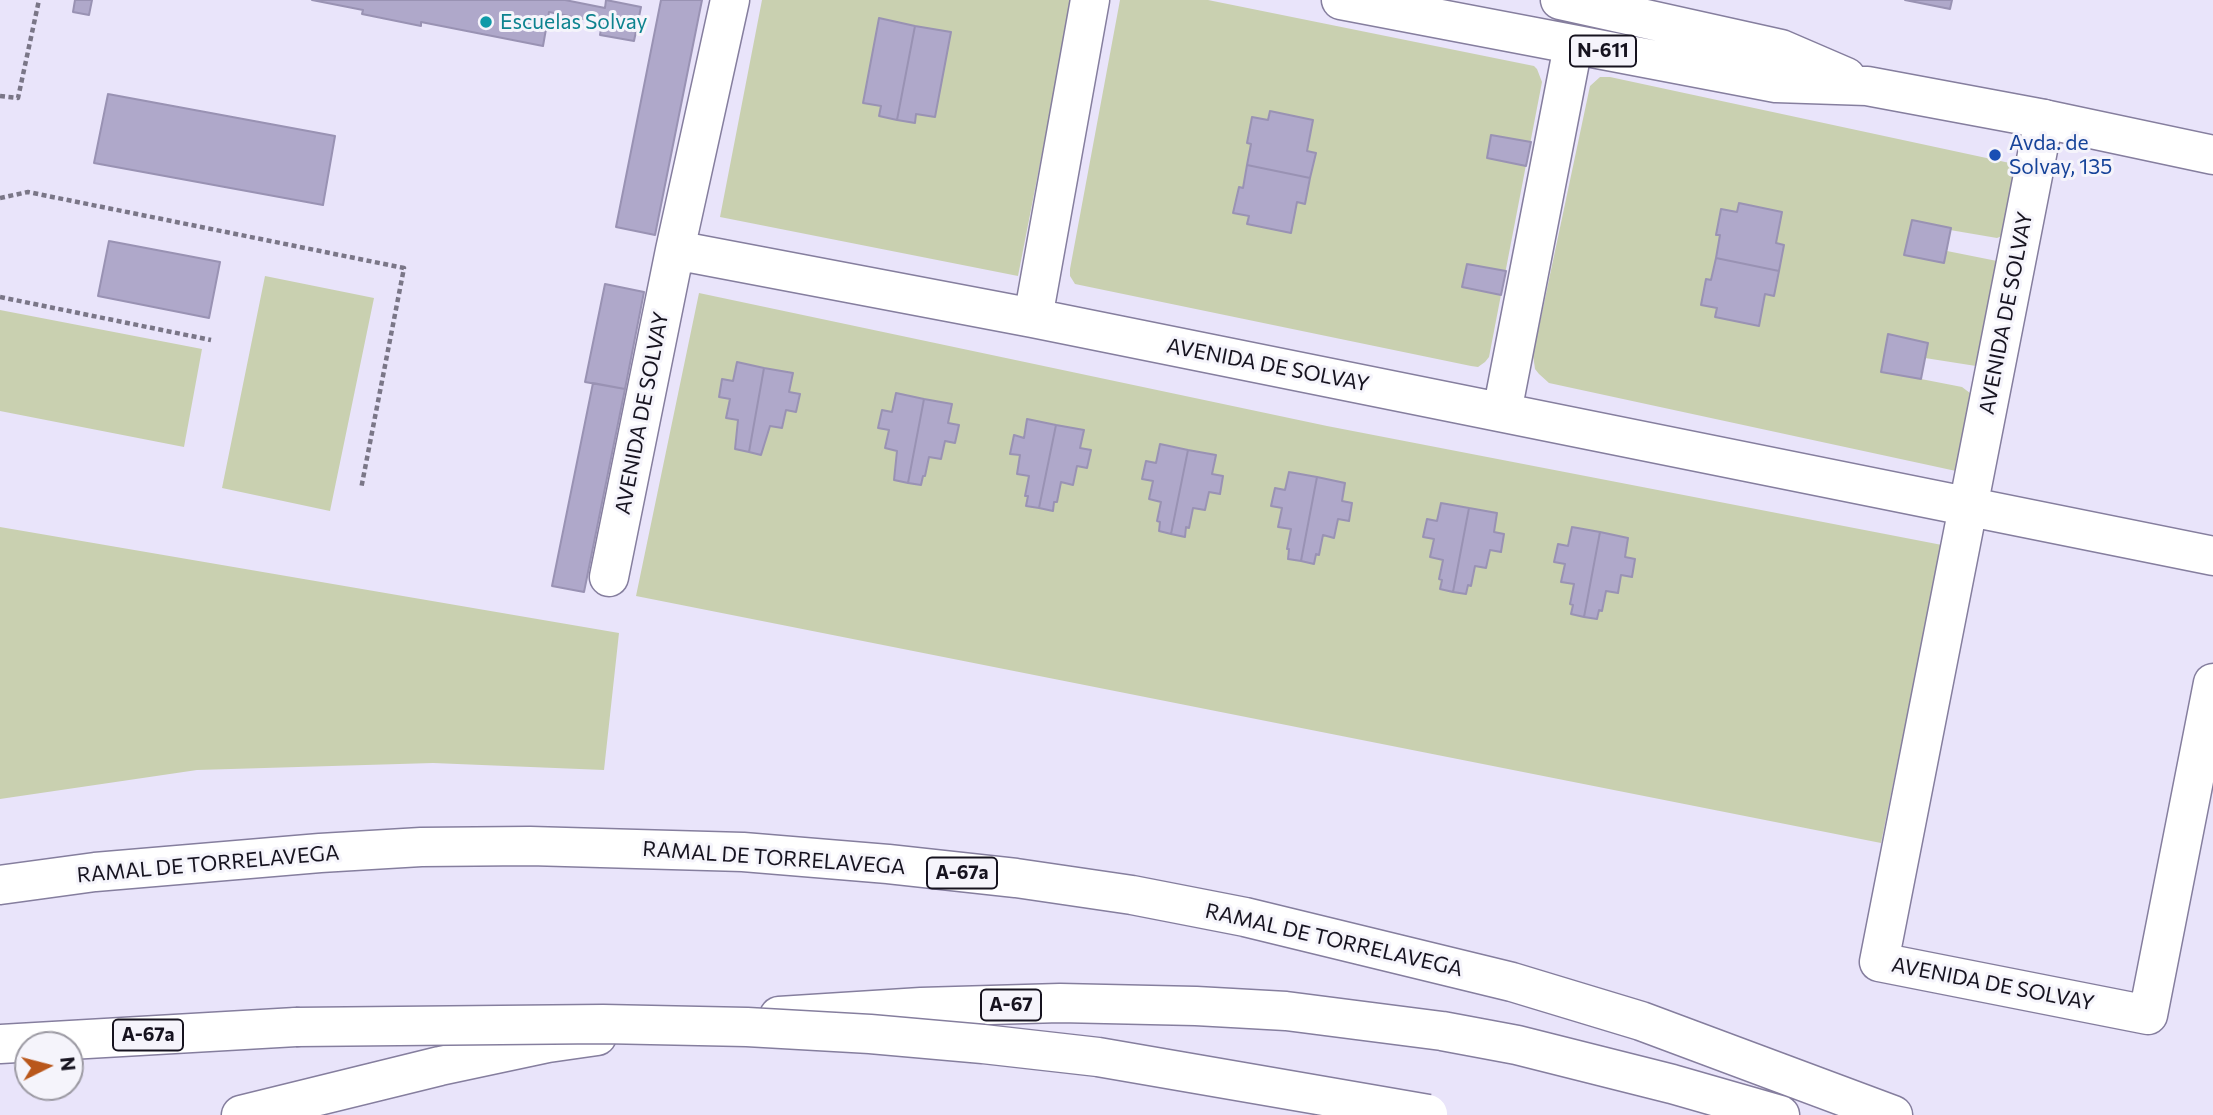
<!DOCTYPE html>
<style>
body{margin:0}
#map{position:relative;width:2213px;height:1115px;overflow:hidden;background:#e9e4fa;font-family:Commissioner,sans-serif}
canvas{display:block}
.north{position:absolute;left:14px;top:1031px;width:70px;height:70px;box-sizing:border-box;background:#f5f4fb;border:2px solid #9c9aa3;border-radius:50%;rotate:84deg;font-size:19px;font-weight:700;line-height:28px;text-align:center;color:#16131f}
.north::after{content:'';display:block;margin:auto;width:24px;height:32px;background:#b9571b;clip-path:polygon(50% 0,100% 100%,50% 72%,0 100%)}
</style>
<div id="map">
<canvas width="2213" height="1115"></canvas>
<div class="north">N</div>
</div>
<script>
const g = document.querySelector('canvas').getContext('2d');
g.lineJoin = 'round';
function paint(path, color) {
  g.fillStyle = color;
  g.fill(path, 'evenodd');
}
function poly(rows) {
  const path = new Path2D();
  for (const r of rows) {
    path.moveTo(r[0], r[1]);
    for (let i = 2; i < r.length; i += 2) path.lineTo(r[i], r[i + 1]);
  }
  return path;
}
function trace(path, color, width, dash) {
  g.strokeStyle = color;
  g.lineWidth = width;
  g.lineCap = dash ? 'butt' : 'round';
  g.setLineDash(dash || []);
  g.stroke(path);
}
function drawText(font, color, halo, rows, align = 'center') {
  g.font = font + ' Commissioner,sans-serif';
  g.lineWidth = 6;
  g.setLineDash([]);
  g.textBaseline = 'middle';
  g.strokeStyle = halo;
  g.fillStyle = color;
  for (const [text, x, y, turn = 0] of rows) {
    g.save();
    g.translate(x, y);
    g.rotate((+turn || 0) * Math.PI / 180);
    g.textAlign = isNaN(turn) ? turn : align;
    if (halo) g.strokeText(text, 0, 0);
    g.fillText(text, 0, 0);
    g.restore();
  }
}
const green = poly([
 [762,0,1072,0,1018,276,720,217],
 [1120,0,1208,0,1534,66,1537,69,1542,82,1489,357,1485,362,1478,367,1471,366,1075,284,1070,276,1070,269],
 [1600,77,1610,77,2019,165,2002,236,1997,238,1950,230,1947,251,1997,261,1976,366,1925,358,1921,379,1962,387,1974,396,1956,471,1549,383,1539,374,1535,369,1533,355,1590,86],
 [265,276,374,298,330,511,222,488],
 [699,293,1327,426,1942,545,1881,843,636,596],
 [0,310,202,349,184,447,0,411],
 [0,527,619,633,604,770,433,763,197,770,0,799]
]);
const building = poly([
 [75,0,92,0,89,15,73,12,75,0],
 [312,0,565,0,605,8,606,0,641,7,634,41,600,35,602,23,549,12,543,46,421,22,421,26,362,14,363,10,312,0],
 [661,0,702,0,655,235,616,227,661,0],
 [1905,0,1952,0,1950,9,1905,0],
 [879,18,915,26,897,120,879,116,881,106,863,103,879,18],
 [915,26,951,32,935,117,916,114,915,123,897,120,915,26],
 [108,94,335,136,323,205,94,163,108,94],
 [1270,111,1313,120,1307,151,1316,153,1310,178,1247,165,1251,144,1247,143,1252,117,1268,120,1270,111],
 [1491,135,1531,142,1526,166,1487,158,1491,135],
 [1247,165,1310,178,1305,204,1297,202,1291,233,1247,224,1249,216,1233,213,1239,187,1243,188,1247,165],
 [1739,203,1782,212,1776,243,1784,245,1779,271,1716,258,1720,235,1716,235,1721,209,1737,212,1739,203],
 [1912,220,1951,228,1944,263,1904,255,1912,220],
 [109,241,220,262,209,318,98,296,109,241],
 [1716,258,1779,271,1774,296,1765,294,1759,326,1715,317,1717,308,1701,305,1706,279,1711,280,1716,258],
 [1467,264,1506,271,1501,295,1462,287,1467,264],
 [605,284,644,292,625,389,585,382,605,284],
 [1888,334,1928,343,1921,379,1881,372,1888,334],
 [737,362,764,368,749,452,735,449,738,420,726,418,730,399,719,397,722,379,733,381,737,362],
 [764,368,793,373,789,392,800,394,796,412,786,410,782,428,770,426,761,455,749,452,764,368],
 [593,383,625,389,584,592,552,586,593,383],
 [896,393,924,399,908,483,894,480,897,451,885,448,889,430,878,428,882,410,892,412,896,393],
 [924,399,952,404,948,423,959,425,955,443,945,441,941,459,929,457,925,476,923,476,921,485,908,483,924,399],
 [1027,419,1056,425,1039,508,1026,506,1028,496,1025,496,1029,476,1017,474,1020,455,1010,454,1014,435,1024,438,1027,419],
 [1056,425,1084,430,1080,448,1091,450,1087,468,1077,466,1073,485,1061,482,1057,502,1054,502,1053,511,1039,508,1056,425],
 [1160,444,1188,450,1171,534,1159,531,1160,522,1157,521,1161,502,1149,499,1153,481,1142,479,1146,461,1156,463,1160,444],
 [1188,450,1216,455,1212,474,1223,476,1220,494,1209,492,1205,510,1193,508,1189,528,1186,527,1185,537,1171,534,1188,450],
 [1289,472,1317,477,1301,561,1288,559,1289,549,1287,549,1291,529,1278,527,1282,508,1271,506,1275,488,1285,490,1289,472],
 [1317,477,1345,483,1342,501,1352,503,1349,521,1338,519,1334,538,1323,535,1319,555,1316,554,1314,564,1301,561,1317,477],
 [1441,503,1469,508,1453,592,1440,589,1442,580,1439,579,1443,560,1430,557,1434,539,1423,537,1427,519,1437,521,1441,503],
 [1469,508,1497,513,1494,532,1504,534,1501,552,1490,550,1486,568,1475,566,1471,586,1468,585,1466,594,1453,592,1469,508],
 [1572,527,1600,532,1584,617,1571,614,1573,605,1570,604,1574,584,1561,582,1565,564,1554,562,1558,544,1568,546,1572,527],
 [1600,532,1628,538,1625,557,1635,559,1632,577,1621,575,1618,593,1606,591,1602,611,1599,610,1597,619,1584,617,1600,532]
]);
const path = poly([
 [0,96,18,98,39,0],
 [0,198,28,192,404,268,361,489],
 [0,297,211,340]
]);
const street = poly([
 [2044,119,1879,962,2148,1015,2213,683],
 [675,250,1033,318,2213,556],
 [1033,318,1090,0],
 [1502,412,1573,46],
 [609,577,675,250,730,0]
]);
const highway = poly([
 [1341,0,1776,83,1867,86,2044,119,2213,155],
 [1560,0,1781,49,1846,77],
 [0,885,95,872,320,853,421,847,530,846,743,852,888,864,1016,878,1132,895,1245,917,1512,982,1641,1021,1893,1115],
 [779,1016,921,1007,1060,1003,1196,1006,1286,1011,1442,1031,1517,1045,1672,1084,1780,1115],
 [0,1044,296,1027],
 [241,1115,440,1066,548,1043,597,1036]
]);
const highwayBridge = poly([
 [296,1027,603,1024,747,1027,870,1034,983,1044,1098,1057,1428,1114]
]);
const markers = [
 [486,22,7,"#0f9aa8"],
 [1995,155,7,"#1a4fb4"]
];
const shields = [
 [1603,51,66],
 [962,873,70],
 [1011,1005,60],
 [148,1035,70]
];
const shieldNames = [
 ["N-611",1603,51],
 ["A-67a",962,873],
 ["A-67",1011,1005],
 ["A-67a",148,1035]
];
const cultureNames = [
 ["Escuelas Solvay",500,22]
];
const transitNames = [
 ["Avda. de",2009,143],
 ["Solvay, 135",2009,167]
];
const streetNames = [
 ["AVENIDA DE SOLVAY",2006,313,-79],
 ["AVENIDA DE SOLVAY",1268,365,11],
 ["AVENIDA DE SOLVAY",642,413,-79],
 ["RAMAL DE TORRELAVEGA",774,858,4],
 ["RAMAL DE TORRELAVEGA",208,864,-5],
 ["RAMAL DE TORRELAVEGA",1334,940,13],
 ["AVENIDA DE SOLVAY",1993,984,11]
];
paint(green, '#c9d0b0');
paint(building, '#afa8ca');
trace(building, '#9992b3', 2);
trace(street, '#857e9e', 41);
trace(highway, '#857e9e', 41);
trace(path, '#7a7687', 4.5, [5, 3.5]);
trace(street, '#fff', 38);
trace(highway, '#fff', 38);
trace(highwayBridge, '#857e9e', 41, []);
trace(highwayBridge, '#fff', 38);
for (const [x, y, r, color] of markers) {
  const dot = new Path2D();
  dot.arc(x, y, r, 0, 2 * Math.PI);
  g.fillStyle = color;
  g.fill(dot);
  trace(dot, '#f5f4fb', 2.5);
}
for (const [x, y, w] of shields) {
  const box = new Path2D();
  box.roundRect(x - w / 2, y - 15.5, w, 31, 5);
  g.fillStyle = '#f5f4fb';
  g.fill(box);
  trace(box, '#16131f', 2);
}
drawText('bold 19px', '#16131f', null, shieldNames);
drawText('21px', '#0d838f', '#f5f4fb', cultureNames, 'left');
drawText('21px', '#164399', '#f5f4fb', transitNames, 'left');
drawText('21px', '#16131f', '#f5f4fb', streetNames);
</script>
